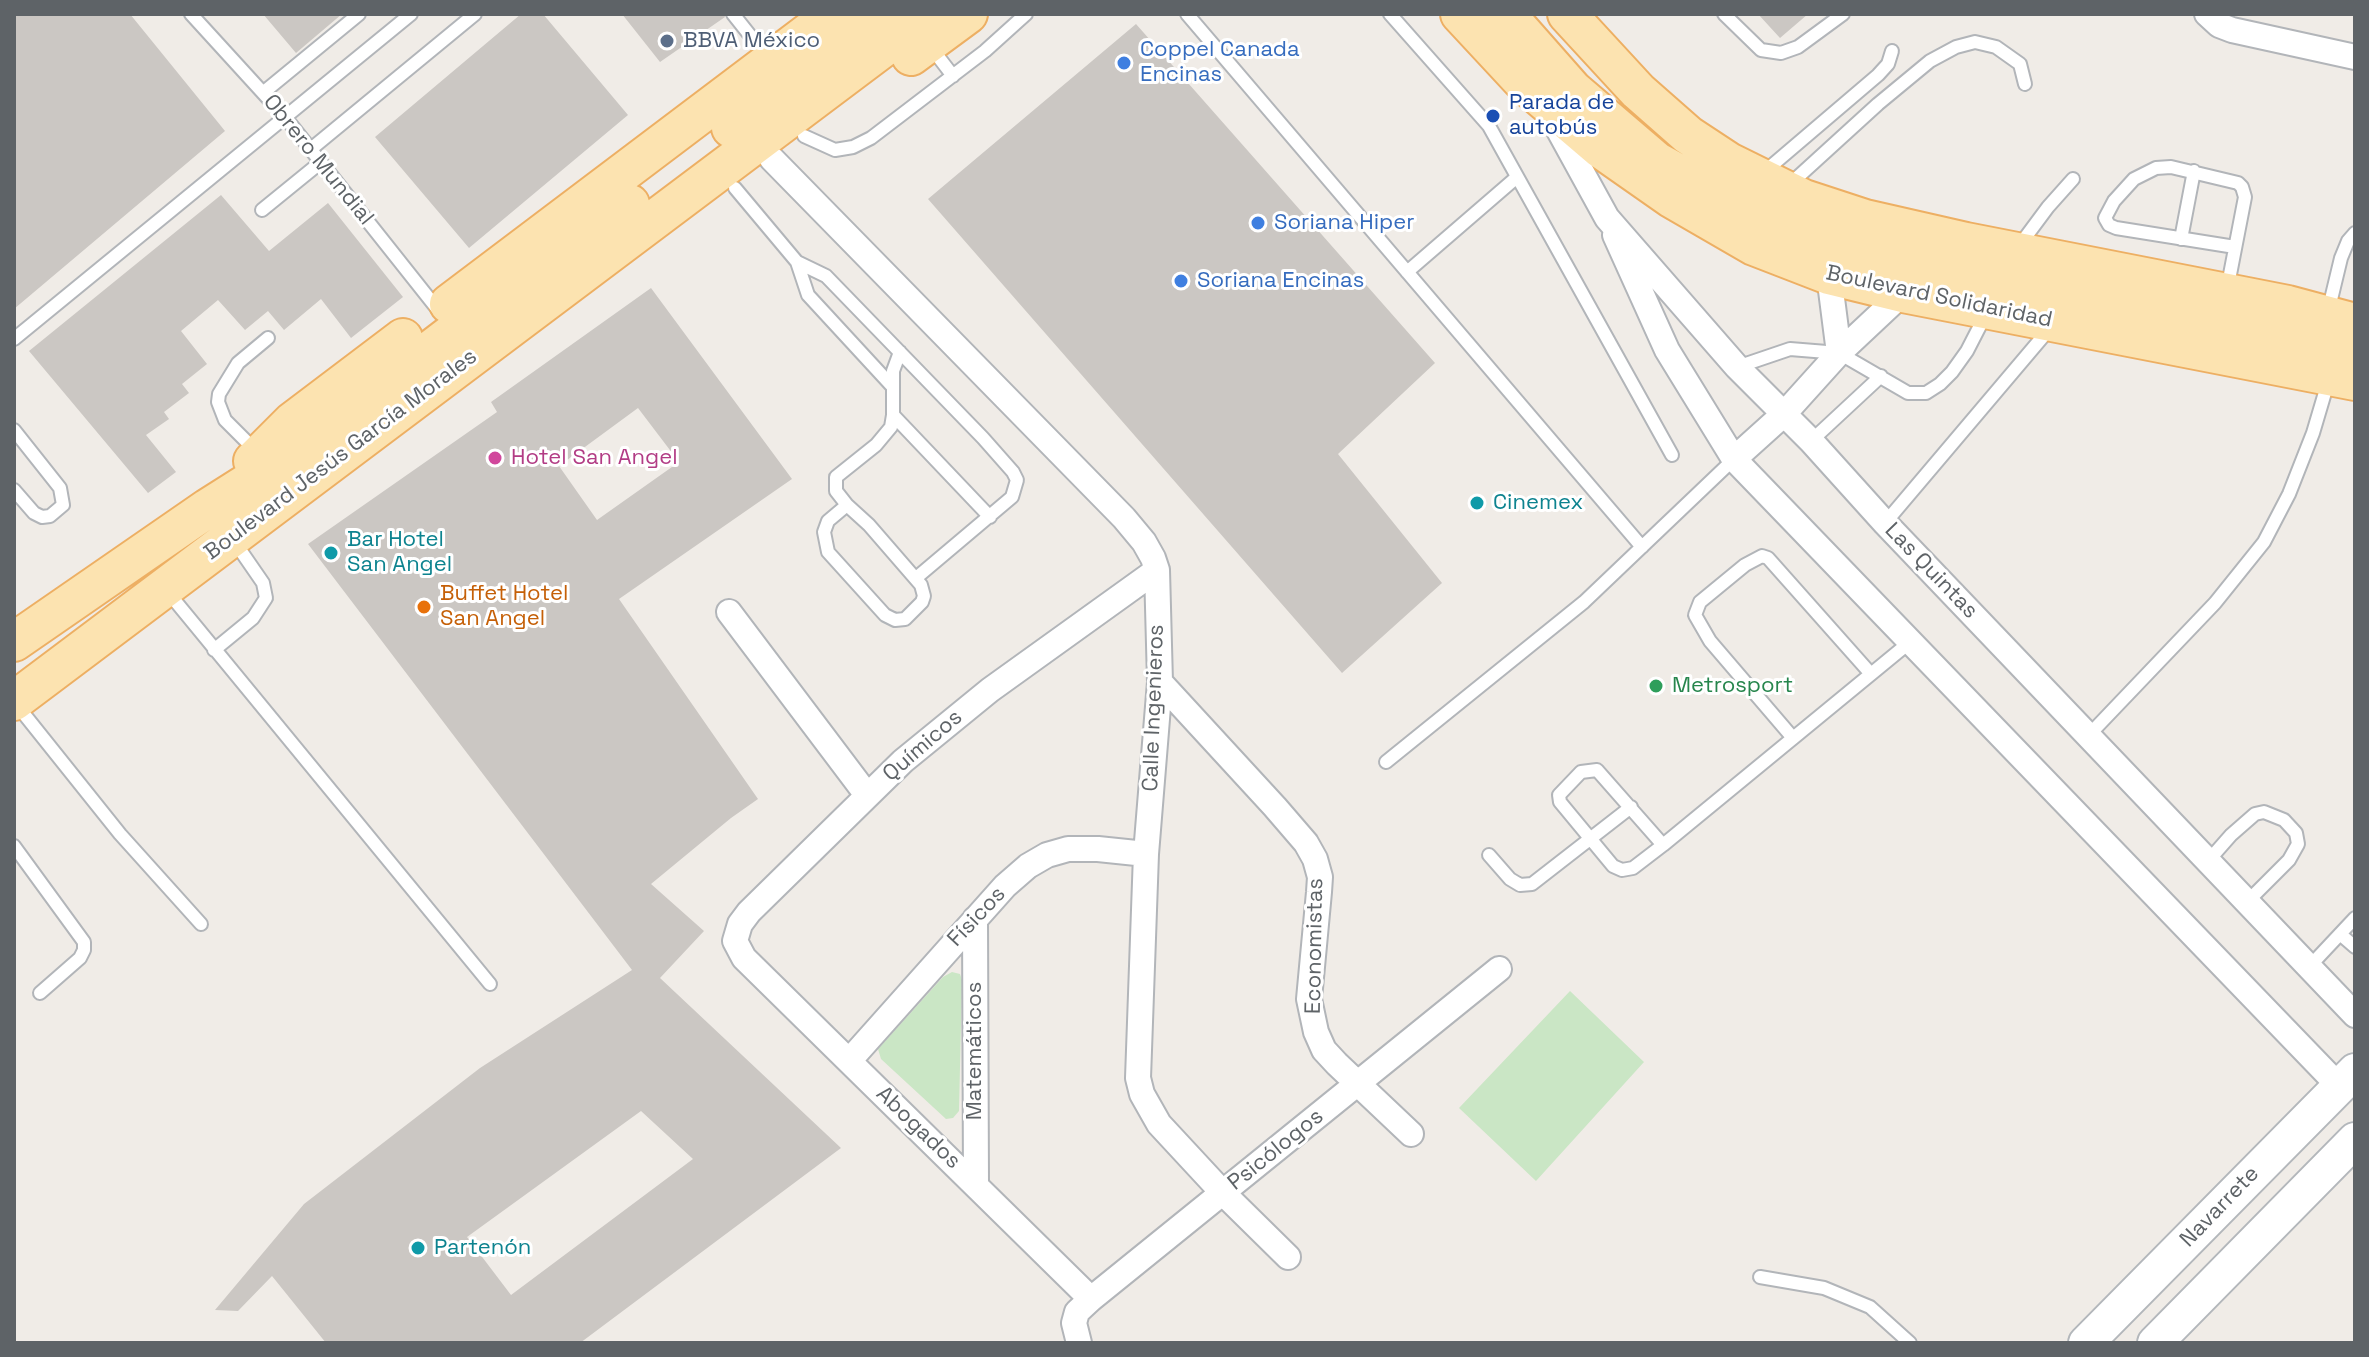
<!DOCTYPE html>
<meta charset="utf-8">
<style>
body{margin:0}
#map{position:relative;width:2369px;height:1357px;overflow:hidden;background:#f0ece7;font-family:"Space Grotesk",sans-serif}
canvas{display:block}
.frame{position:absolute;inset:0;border:16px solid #5e6367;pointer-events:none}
</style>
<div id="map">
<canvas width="2369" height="1357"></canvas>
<div class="frame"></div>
</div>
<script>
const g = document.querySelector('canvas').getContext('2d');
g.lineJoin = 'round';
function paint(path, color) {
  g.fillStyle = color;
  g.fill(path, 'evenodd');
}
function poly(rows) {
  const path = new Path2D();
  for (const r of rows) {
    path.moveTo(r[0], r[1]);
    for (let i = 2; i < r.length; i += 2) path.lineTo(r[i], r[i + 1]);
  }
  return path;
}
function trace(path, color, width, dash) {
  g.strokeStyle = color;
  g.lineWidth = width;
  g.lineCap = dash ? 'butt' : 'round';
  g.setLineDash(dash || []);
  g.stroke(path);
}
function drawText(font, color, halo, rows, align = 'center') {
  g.font = font + ' "Space Grotesk",sans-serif';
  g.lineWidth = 6;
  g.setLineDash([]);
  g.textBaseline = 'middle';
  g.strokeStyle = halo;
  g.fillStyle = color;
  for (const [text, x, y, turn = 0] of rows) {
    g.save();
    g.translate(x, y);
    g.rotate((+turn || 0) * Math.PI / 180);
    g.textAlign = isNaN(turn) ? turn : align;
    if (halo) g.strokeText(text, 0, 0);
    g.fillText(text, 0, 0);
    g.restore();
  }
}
const green = poly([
 [952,972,960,974,962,980,959,1111,953,1118,946,1119,881,1059,878,1049,943,977],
 [1570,991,1644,1062,1536,1181,1459,1108]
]);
const building = poly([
 [14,14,130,14,225,131,14,309],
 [263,14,342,14,296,53],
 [521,14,543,14,628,115,469,248,375,137],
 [622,14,724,14,725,17,660,62],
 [1758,14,1808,14,1780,38],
 [1136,24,1435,363,1338,454,1442,583,1342,673,928,199],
 [221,195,269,251,328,203,403,297,351,338,321,299,284,330,268,311,245,330,218,300,181,331,207,364,182,384,189,393,164,412,169,419,146,435,176,472,148,493,29,351],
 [651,288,792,479,619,599,758,799,731,818,651,884,704,931,660,978,841,1148,580,1343,326,1343,272,1276,238,1311,215,1310,304,1204,480,1068,632,970,308,544,497,412,491,402],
 [638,408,679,462,597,520,559,466],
 [641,1111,693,1159,511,1295,467,1237]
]);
const service = poly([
 [191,14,285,117,439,311],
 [733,14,768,58],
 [1187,14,1642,547],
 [1390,14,1489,126,1672,455],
 [1724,14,1761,50,1781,53,1798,47,1843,14],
 [930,46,953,76],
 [264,92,359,14],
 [804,136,835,150,853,147,871,138,985,51,1026,14],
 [311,149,475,14],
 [1763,173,1878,75,1888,64,1892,51],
 [1788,186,1878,104,1930,61,1956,47,1975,42,1996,47,2020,64,2025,84],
 [735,188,797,262,808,295,891,385],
 [262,210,321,162],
 [2181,239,2194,171],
 [2019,246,2048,207,2073,179],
 [797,262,826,276,983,438,1013,472,1017,480,1012,497,916,578],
 [1407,272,1517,177],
 [2227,290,2245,197,2242,187,2238,183,2171,167,2156,168,2134,179,2114,201,2105,218,2109,225,2116,228,2235,247],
 [2328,312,2341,258,2348,241,2355,233],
 [14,339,411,14],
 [1737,367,1790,349,1839,353,1908,393,1926,393,1940,384,1952,372,1967,351,1986,314],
 [893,415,990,517],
 [14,430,60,488,63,505,50,516,42,517,34,513,14,490],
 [1811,441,1881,376],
 [256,451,225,420,218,402,219,394,238,363,268,338],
 [847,505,869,525,921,585,924,596,922,602,905,619,895,620,885,615,828,552,824,532,828,521,847,505],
 [847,505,836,491,836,477,876,445,891,427,893,415,893,371,900,352],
 [1885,523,2051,327],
 [167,591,490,984],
 [214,650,253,618,266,598,263,583,234,541],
 [16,704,120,834,201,924],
 [2089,735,2215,603,2264,542,2289,494,2313,433,2329,379],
 [1793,738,1710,641,1695,615,1700,602,1745,565,1762,556,1768,558,1871,674],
 [1386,762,1584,602,1734,459],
 [1663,845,1597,770,1581,772,1559,795,1560,802,1613,866,1622,870,1633,868,1663,845,1910,642],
 [14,846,84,942,84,950,80,958,40,993],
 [1489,855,1510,879,1520,885,1532,884,1631,807],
 [2209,860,2231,835,2255,814,2264,812,2284,820,2296,833,2298,844,2289,860,2248,901],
 [2340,934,2355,947],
 [2309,967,2355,918],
 [1760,1277,1824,1288,1870,1307,1910,1343]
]);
const minor = poly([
 [2207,14,2219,25,2232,30,2355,57],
 [1551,116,1607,218,1737,367,1811,441,1885,523,2355,1015],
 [772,159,1124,518,1144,542,1153,558,1157,570,1160,682,1146,854,1138,1078,1142,1094,1159,1124,1223,1193,1288,1257],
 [1615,235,1667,350,1734,459,2339,1086],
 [1829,275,1839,353],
 [1734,459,1784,414,1839,353,1903,293],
 [729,612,867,795],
 [1160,682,1275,807,1306,843,1315,859,1320,877,1319,892,1309,999,1316,1032,1324,1050,1337,1064,1411,1134],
 [975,919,976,1184],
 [849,1061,1005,886,1028,866,1047,855,1068,849,1098,849,1146,854],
 [1091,1299,744,958,735,941,740,924,749,912,903,761,990,690,1157,570],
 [1079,1343,1074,1323,1077,1312,1091,1299,1499,969]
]);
const secondary = poly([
 [2086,1343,2355,1071],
 [2155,1343,2355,1140]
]);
const primary = poly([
 [1460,14,1526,85,1601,149,1671,198,1754,246,1829,275,1903,293,2355,381],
 [1506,14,1573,90,1656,161,1717,195,1764,217,1830,242,1883,255,2255,328,2355,343],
 [1567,14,1638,91,1688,135,1729,162,1804,199,1865,219,1966,242,2288,305,2355,323],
 [911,56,968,14],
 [731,128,881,14],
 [449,304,833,14],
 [253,461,292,422,403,338],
 [14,642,208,508,298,451,471,319,630,204],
 [14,701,928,14]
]);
const markers = [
 [667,41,8,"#5c6f8a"],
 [1124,63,8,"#3f7fe0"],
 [1493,116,8,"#1a4fb4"],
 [1258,223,8,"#3f7fe0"],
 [1181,281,8,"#3f7fe0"],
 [495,458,8,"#d1479c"],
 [1477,503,8,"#0f9aa8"],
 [331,553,8,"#0f9aa8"],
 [424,607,8,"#e8710a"],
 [1656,686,8,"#2e9e5b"],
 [418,1248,8,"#0f9aa8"]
];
const serviceNames = [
 ["BBVA México",683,41]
];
const shopNames = [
 ["Coppel Canada",1140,50],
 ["Encinas",1140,75],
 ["Soriana Hiper",1274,223],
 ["Soriana Encinas",1197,281]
];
const transitNames = [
 ["Parada de",1509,103],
 ["autobús",1509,128]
];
const streetNames = [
 ["Obrero Mundial",318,160,51],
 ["Boulevard Solidaridad",1939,297,12],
 ["Boulevard Jesús García Morales",341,455,-37],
 ["Las Quintas",1931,571,46],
 ["Calle Ingenieros",1154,708,-88],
 ["Químicos",923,746,-41],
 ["Físicos",977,917,-47],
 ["Economistas",1315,946,-89],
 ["Matemáticos",975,1051,-90],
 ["Abogados",918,1128,44],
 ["Psicólogos",1276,1150,-39],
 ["Navarrete",2220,1207,-46]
];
const hotelNames = [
 ["Hotel San Angel",511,458]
];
const cultureNames = [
 ["Cinemex",1493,503],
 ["Bar Hotel",347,540],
 ["San Angel",347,565],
 ["Partenón",434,1248]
];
const foodNames = [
 ["Buffet Hotel",440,594],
 ["San Angel",440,619]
];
const leisureNames = [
 ["Metrosport",1672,686]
];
paint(green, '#cae6c5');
paint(building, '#cbc7c3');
trace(service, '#b2b5b9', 16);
trace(minor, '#b2b5b9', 28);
trace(secondary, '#b3b7bb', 38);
trace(primary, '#edaf63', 42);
trace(service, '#fff', 12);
trace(minor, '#fff', 24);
trace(secondary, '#fff', 34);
trace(primary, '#fce3b0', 38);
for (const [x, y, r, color] of markers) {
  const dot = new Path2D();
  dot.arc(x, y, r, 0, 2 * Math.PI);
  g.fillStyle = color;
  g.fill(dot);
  trace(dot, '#fff', 3);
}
drawText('22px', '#4e5e75', '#fff', serviceNames, 'left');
drawText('22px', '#366cbe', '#fff', shopNames, 'left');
drawText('22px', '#164399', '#fff', transitNames, 'left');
drawText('22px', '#5e6367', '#fff', streetNames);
drawText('22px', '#b23c85', '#fff', hotelNames, 'left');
drawText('22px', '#0d838f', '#fff', cultureNames, 'left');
drawText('22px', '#c56008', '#fff', foodNames, 'left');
drawText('22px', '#27864d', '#fff', leisureNames, 'left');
</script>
